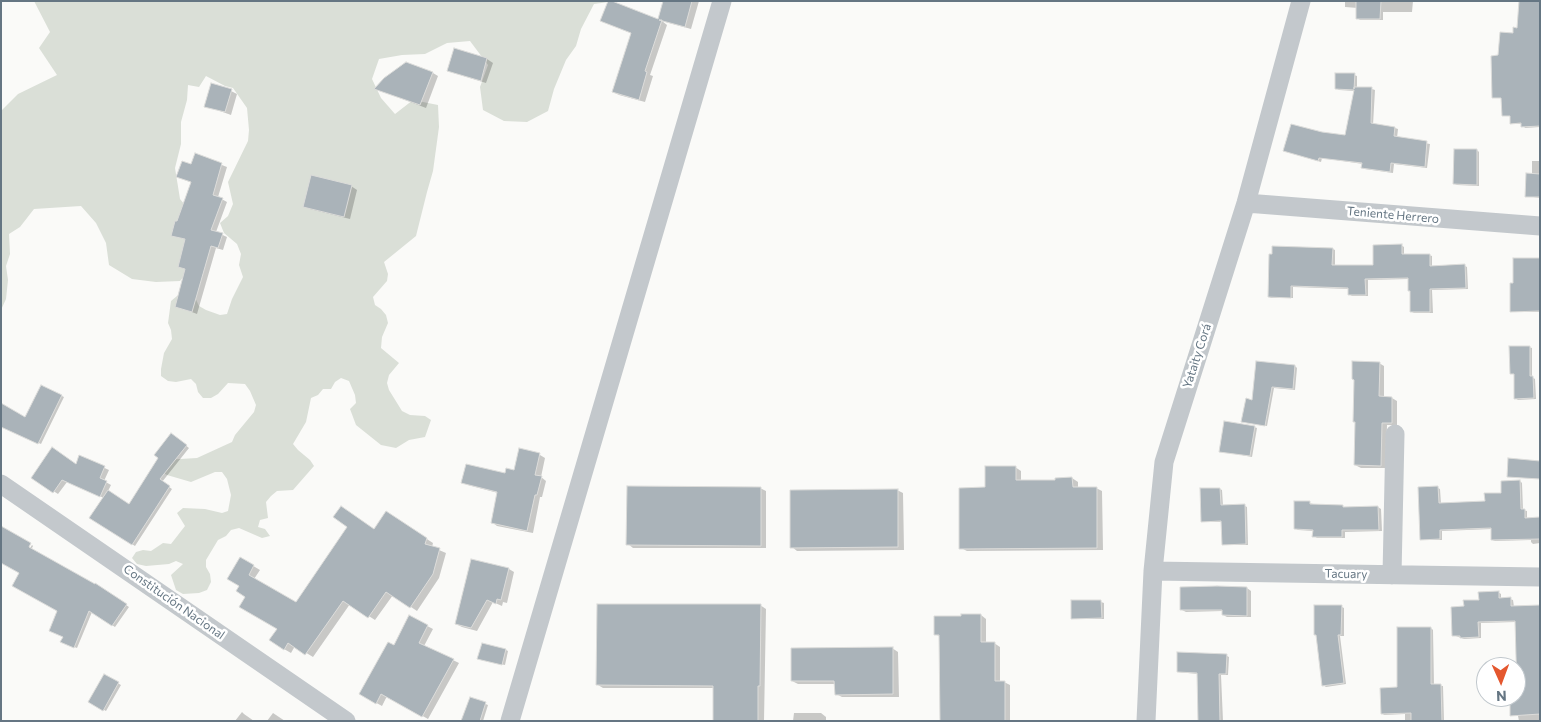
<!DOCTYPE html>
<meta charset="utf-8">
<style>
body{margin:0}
#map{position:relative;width:1541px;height:722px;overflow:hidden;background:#fafaf8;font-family:Commissioner,sans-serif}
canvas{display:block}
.frame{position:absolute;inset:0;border:2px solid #657683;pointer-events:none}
.north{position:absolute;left:1476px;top:657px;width:50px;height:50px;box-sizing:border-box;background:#fff;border:1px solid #c1c8cd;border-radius:50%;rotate:178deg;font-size:14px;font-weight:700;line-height:20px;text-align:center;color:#657683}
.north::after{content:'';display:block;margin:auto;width:18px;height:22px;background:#e4572e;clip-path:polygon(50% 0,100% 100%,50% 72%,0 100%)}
</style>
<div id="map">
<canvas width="1541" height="722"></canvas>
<div class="frame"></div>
<div class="north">N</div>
</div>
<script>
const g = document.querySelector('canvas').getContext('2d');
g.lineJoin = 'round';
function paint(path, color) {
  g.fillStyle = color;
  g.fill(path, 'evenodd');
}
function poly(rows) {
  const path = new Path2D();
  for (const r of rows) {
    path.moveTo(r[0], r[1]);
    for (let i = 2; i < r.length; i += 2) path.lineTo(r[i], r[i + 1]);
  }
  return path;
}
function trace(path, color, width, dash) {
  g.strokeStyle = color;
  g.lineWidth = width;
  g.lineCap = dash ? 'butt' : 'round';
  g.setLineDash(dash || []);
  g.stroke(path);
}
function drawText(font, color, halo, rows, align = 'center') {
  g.font = font + ' Commissioner,sans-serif';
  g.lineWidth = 5;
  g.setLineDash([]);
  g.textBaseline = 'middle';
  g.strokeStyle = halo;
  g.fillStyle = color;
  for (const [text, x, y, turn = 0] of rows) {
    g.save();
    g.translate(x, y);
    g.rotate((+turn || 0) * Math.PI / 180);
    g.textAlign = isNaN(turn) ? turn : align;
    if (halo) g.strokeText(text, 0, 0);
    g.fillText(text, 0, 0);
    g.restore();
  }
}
const green = poly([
 [34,1,616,1,594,4,581,29,576,46,566,60,554,89,548,111,527,122,504,121,483,110,480,87,488,65,470,41,447,43,425,54,402,55,379,59,372,79,381,98,395,114,413,100,438,105,439,127,433,171,427,192,416,236,384,262,388,274,387,281,373,297,375,305,381,309,386,315,388,323,382,337,381,348,399,363,389,375,387,383,389,390,402,411,410,415,425,416,431,420,425,437,409,440,396,448,381,445,356,425,350,409,356,403,355,395,349,381,341,378,335,382,331,389,323,389,318,395,311,398,306,422,293,444,298,450,310,460,314,466,293,490,277,491,271,496,266,502,268,518,260,520,258,527,265,529,270,536,262,538,239,528,231,530,226,536,218,540,206,560,206,567,210,574,211,582,207,590,199,593,183,594,176,590,171,575,183,564,176,561,169,564,146,566,137,564,132,558,136,552,143,550,151,551,163,543,171,544,185,526,177,513,183,508,205,509,222,513,228,511,231,495,227,479,222,472,215,472,191,482,167,475,160,471,163,460,197,458,232,442,235,435,254,412,256,405,250,391,245,384,228,383,218,394,211,398,203,398,198,392,196,384,191,379,176,382,168,381,161,376,161,369,164,353,172,339,171,330,168,323,171,301,183,291,191,289,199,306,206,310,220,315,227,314,232,299,243,277,239,265,241,254,237,244,224,233,220,223,228,216,233,204,228,182,248,141,249,130,247,108,233,88,225,86,206,76,199,87,188,85,187,100,181,122,181,144,175,168,180,199,194,216,195,263,180,281,156,282,132,279,109,265,106,243,96,223,81,206,34,209,20,227,9,234,10,254,6,266,8,280,6,299,1,310,1,111,18,94,57,75,39,48,50,32]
]);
const shadow = poly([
 [664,1,699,1,691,29,662,21,667,25,650,75,653,76,645,102,619,95,613,92,633,34,601,21,659,21],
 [1345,1,1413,1,1412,12,1383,12,1383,20,1360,20,1357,18,1358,8,1345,7],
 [1540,1,1540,127,1525,128,1522,124,1511,123,1511,116,1504,115,1503,98,1493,97,1500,57,1514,34],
 [455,50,487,59,493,63,486,83,454,73,449,70],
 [433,73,438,76,426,108,382,91],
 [1354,75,1357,76,1357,88,1372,89,1375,90,1373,125,1395,128,1398,129,1397,138,1430,144,1427,168,1394,164,1393,173,1365,169,1362,168,1363,164,1322,158,1321,162,1287,152,1321,134,1346,137,1355,91,1339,90,1336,88],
 [231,91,237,94,231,115,206,106],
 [1477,150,1479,152,1479,186,1457,185,1455,184],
 [196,155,227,167,218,197,227,202,216,232,227,237,223,250,216,248,197,314,176,306,186,270,180,267,186,240,173,235,192,183,178,177,192,165],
 [1532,161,1540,161,1540,198,1526,196,1532,175],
 [351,186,357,190,350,219,310,209,305,206],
 [1401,245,1404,247,1404,255,1429,255,1432,256,1432,267,1465,266,1467,267,1468,289,1432,290,1433,313,1414,313,1412,312,1411,292,1409,279,1368,280,1368,296,1352,296,1349,294,1349,289,1293,287,1293,298,1271,298,1269,297,1333,249,1335,250,1335,267,1375,266],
 [1540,259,1540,312,1514,312,1512,311,1515,284],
 [1529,347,1532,348,1532,377,1535,379,1536,399,1518,400,1515,398,1515,375,1511,373],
 [1379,363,1384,366,1384,398,1392,398,1397,401,1397,425,1387,425,1386,468,1361,468,1355,465,1356,423,1354,422],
 [1295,366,1297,368,1295,390,1274,388,1267,426,1245,422,1253,401],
 [41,386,64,397,41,444,1,426,26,419],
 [1254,427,1257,428,1252,457,1221,451],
 [174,436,189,448,162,482,172,489,135,546,91,518,104,498,67,482,58,494,33,478,77,465,80,457,109,470,104,481,111,485,108,491,130,505],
 [520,450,540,455,545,458,541,477,546,481,542,497,540,497,533,533,497,526,492,522,498,493,468,485,462,482,506,475,515,471],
 [1015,467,1021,471,1021,481,1056,481,1056,479,1072,478,1078,482,1078,488,1096,488,1102,491,1103,550,967,551,961,548,986,489],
 [1520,481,1522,483,1523,510,1527,511,1527,519,1540,518,1540,543,1533,544,1531,542,1531,540,1495,541,1492,540,1492,529,1442,531,1442,540,1424,540,1422,539,1438,488,1440,489,1441,504,1486,503,1503,494],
 [760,488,766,491,766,548,633,548,628,544],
 [1220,489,1222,490,1223,506,1245,506,1247,507,1248,545,1226,545,1223,544,1223,522,1205,522,1202,521],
 [897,490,903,493,904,550,797,551,792,547],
 [1309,503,1313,504,1342,506,1345,508,1378,507,1381,509,1382,531,1345,532,1345,538,1317,538,1314,536,1314,531,1298,530,1295,528],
 [348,511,375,530,393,517,433,543,432,547,446,553,439,578,417,611,393,595,375,620,350,604,313,657,295,646,291,653,284,649,279,628,247,596,241,586,240,558,260,570,254,579,296,603,349,527],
 [32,545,33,546,31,550,98,586,129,607,115,627,92,612,77,648,64,643,59,610,27,553],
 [509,569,514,572,507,603,503,602,502,606,493,602,477,631,462,627,456,624],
 [1182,588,1247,588,1251,591,1251,617,1227,617,1223,615,1223,611,1186,612,1182,610],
 [1498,592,1501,594,1501,599,1510,599,1513,600,1514,607,1540,606,1540,721,1519,721,1518,716,1512,715,1511,697,1516,697,1516,693,1518,693,1516,622,1481,623,1481,638,1464,639,1453,635,1465,608],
 [1101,602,1104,603,1104,619,1075,619,1073,618],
 [760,605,766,609,764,721,714,721,714,688,603,688,598,685],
 [1342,607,1344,608,1344,636,1340,636,1346,684,1326,687,1323,685],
 [981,615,986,619,986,643,994,643,1000,647,1000,682,1004,682,1010,685,1010,721,941,721,941,637,935,634],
 [410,617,433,629,424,646,459,663,428,719,387,696,382,706,360,694,395,647],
 [1431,628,1433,630,1434,685,1443,686,1444,721,1405,721,1405,714,1384,715,1382,713,1399,688],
 [892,648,898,652,899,697,842,697,836,694,836,684,798,684,792,681],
 [506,650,508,651,505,665,481,660],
 [1227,656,1229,657,1228,675,1221,675,1223,721,1199,721,1198,674,1178,672],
 [104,676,121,685,106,711,90,702],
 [470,698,488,705,483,721,461,721],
 [242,712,244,714,254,721,235,721],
 [273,713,285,721,267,721],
 [794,713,821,713,826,717,826,721,793,721]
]);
const building = poly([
 [608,1,612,1,658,19,663,1,692,1,685,27,659,20,662,20,645,71,647,72,639,100,612,92,631,33,600,21,608,1],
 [1356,1,1381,1,1380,19,1356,19,1356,1],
 [1519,1,1540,1,1540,126,1521,127,1521,123,1510,124,1510,116,1502,116,1501,98,1492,98,1491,56,1498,55,1500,32,1513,33,1513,27,1517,28,1519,1],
 [454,48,487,58,481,81,447,71,454,48],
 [406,62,433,72,420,105,374,89,384,78,406,62],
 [1335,73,1355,73,1354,89,1354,87,1372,87,1371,123,1395,127,1394,136,1427,141,1425,167,1391,163,1390,172,1361,168,1362,163,1319,158,1318,161,1283,151,1291,124,1322,132,1345,135,1354,90,1335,89,1335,73],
 [211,83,232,89,225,112,204,107,211,83],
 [1454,149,1477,149,1477,185,1453,184,1454,149],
 [195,153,222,163,213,195,223,198,211,230,223,233,218,248,211,246,192,312,175,307,185,269,178,267,185,239,171,236,175,221,177,221,191,182,176,177,182,161,191,164,195,153],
 [1526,173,1540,174,1540,197,1525,197,1526,173],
 [311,175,352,185,344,217,303,207,311,175],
 [1402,244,1402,254,1430,254,1430,266,1465,264,1466,288,1430,289,1430,312,1410,312,1410,291,1408,291,1408,278,1365,279,1366,295,1348,295,1348,288,1291,286,1291,298,1268,297,1269,254,1272,254,1272,246,1333,248,1332,265,1373,265,1373,245,1402,244],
 [1513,258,1540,258,1540,311,1510,312,1510,283,1513,283,1513,258],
 [1509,346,1530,346,1530,376,1533,376,1534,398,1514,399,1514,374,1510,374,1509,346],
 [1256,361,1295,365,1293,389,1272,387,1265,426,1241,422,1246,398,1252,400,1256,361],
 [1352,361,1380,362,1379,396,1392,397,1392,423,1382,423,1381,466,1354,465,1355,422,1353,422,1354,380,1352,379,1352,361],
 [41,385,62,395,38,444,1,427,1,403,25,417,41,385],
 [1224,421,1255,426,1250,456,1219,452,1224,421],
 [171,433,187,445,160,479,170,486,132,545,89,518,108,490,129,504,158,458,154,455,171,433],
 [52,447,76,464,79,455,105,466,100,478,107,481,100,497,62,480,53,493,31,478,52,447],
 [519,448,540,453,535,475,542,476,537,495,535,495,527,531,491,523,497,492,461,483,466,464,505,473,506,468,514,470,519,448],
 [1508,458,1540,461,1540,479,1507,477,1508,458],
 [985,466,1016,466,1016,480,1055,480,1055,478,1072,477,1073,487,1097,487,1097,548,959,549,959,488,985,487,985,466],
 [1520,480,1521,509,1525,509,1525,518,1540,517,1540,539,1491,540,1491,528,1440,530,1440,539,1420,540,1418,487,1438,486,1439,503,1485,501,1484,493,1501,493,1501,481,1520,480],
 [627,486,761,487,761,546,626,545,627,486],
 [1200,488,1220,488,1221,505,1245,504,1246,544,1222,545,1221,521,1201,522,1200,488],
 [898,489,898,547,790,548,790,490,898,489],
 [1294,501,1310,501,1310,504,1343,505,1343,507,1378,506,1379,530,1342,530,1342,537,1312,537,1313,530,1294,529,1294,501],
 [341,506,374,529,386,511,427,538,425,544,440,548,433,574,410,608,386,592,368,618,343,601,305,655,288,643,284,650,269,640,277,629,239,607,245,597,236,591,239,586,227,579,240,557,254,565,249,575,296,602,347,527,333,517,341,506],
 [1,526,31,543,29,547,95,584,95,583,127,604,112,626,89,611,74,648,60,642,63,637,49,631,57,611,12,586,19,573,1,563,1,526],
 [471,559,509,568,501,600,497,599,496,604,487,600,471,628,455,624,471,559],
 [1217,586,1247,587,1247,616,1222,615,1222,610,1180,610,1180,587,1217,586],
 [1499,591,1499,598,1511,597,1511,606,1540,605,1540,714,1510,716,1510,697,1516,697,1517,692,1515,621,1478,622,1479,637,1460,638,1460,636,1452,636,1451,607,1464,606,1463,600,1479,600,1478,592,1499,591],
 [1071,600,1101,600,1102,618,1071,619,1071,600],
 [597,604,761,604,760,686,758,686,758,721,713,721,713,686,596,685,597,604],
 [1314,605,1342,605,1341,635,1338,635,1344,683,1322,686,1316,635,1314,635,1314,605],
 [961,614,981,614,981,642,995,642,995,681,1005,681,1005,721,940,721,939,635,934,635,934,616,961,616,961,614],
 [409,615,428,625,419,643,454,659,422,717,381,694,376,704,359,694,388,642,394,645,409,615],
 [1397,627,1431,627,1431,684,1441,684,1442,721,1411,721,1411,713,1381,714,1380,688,1397,687,1397,627],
 [482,643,506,649,502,665,477,659,482,643],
 [893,647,893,694,835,695,834,681,791,681,791,648,893,647],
 [1177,652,1227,654,1226,674,1219,674,1220,721,1198,721,1197,673,1177,672,1177,652],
 [104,674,119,682,103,711,88,702,104,674],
 [470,697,486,702,480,721,461,721,470,697]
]);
const minor = poly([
 [1246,203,1540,226],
 [1,484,346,721],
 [1153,571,1540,577],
 [1392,575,1395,434],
 [510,721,722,1],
 [1146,721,1153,571,1164,462,1246,203,1301,1]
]);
const streetNames = [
 ["Teniente Herrero",1393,215,5],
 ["Yataity Corá",1197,356,-72],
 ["Tacuary",1346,574,1],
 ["Constitución Nacional",174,602,35]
];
paint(green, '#dadfd7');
paint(shadow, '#0003');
paint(building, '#aab3b9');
trace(building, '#dcdcda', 1);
trace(minor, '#c3c8cc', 19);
drawText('12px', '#657683', '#fff', streetNames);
</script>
